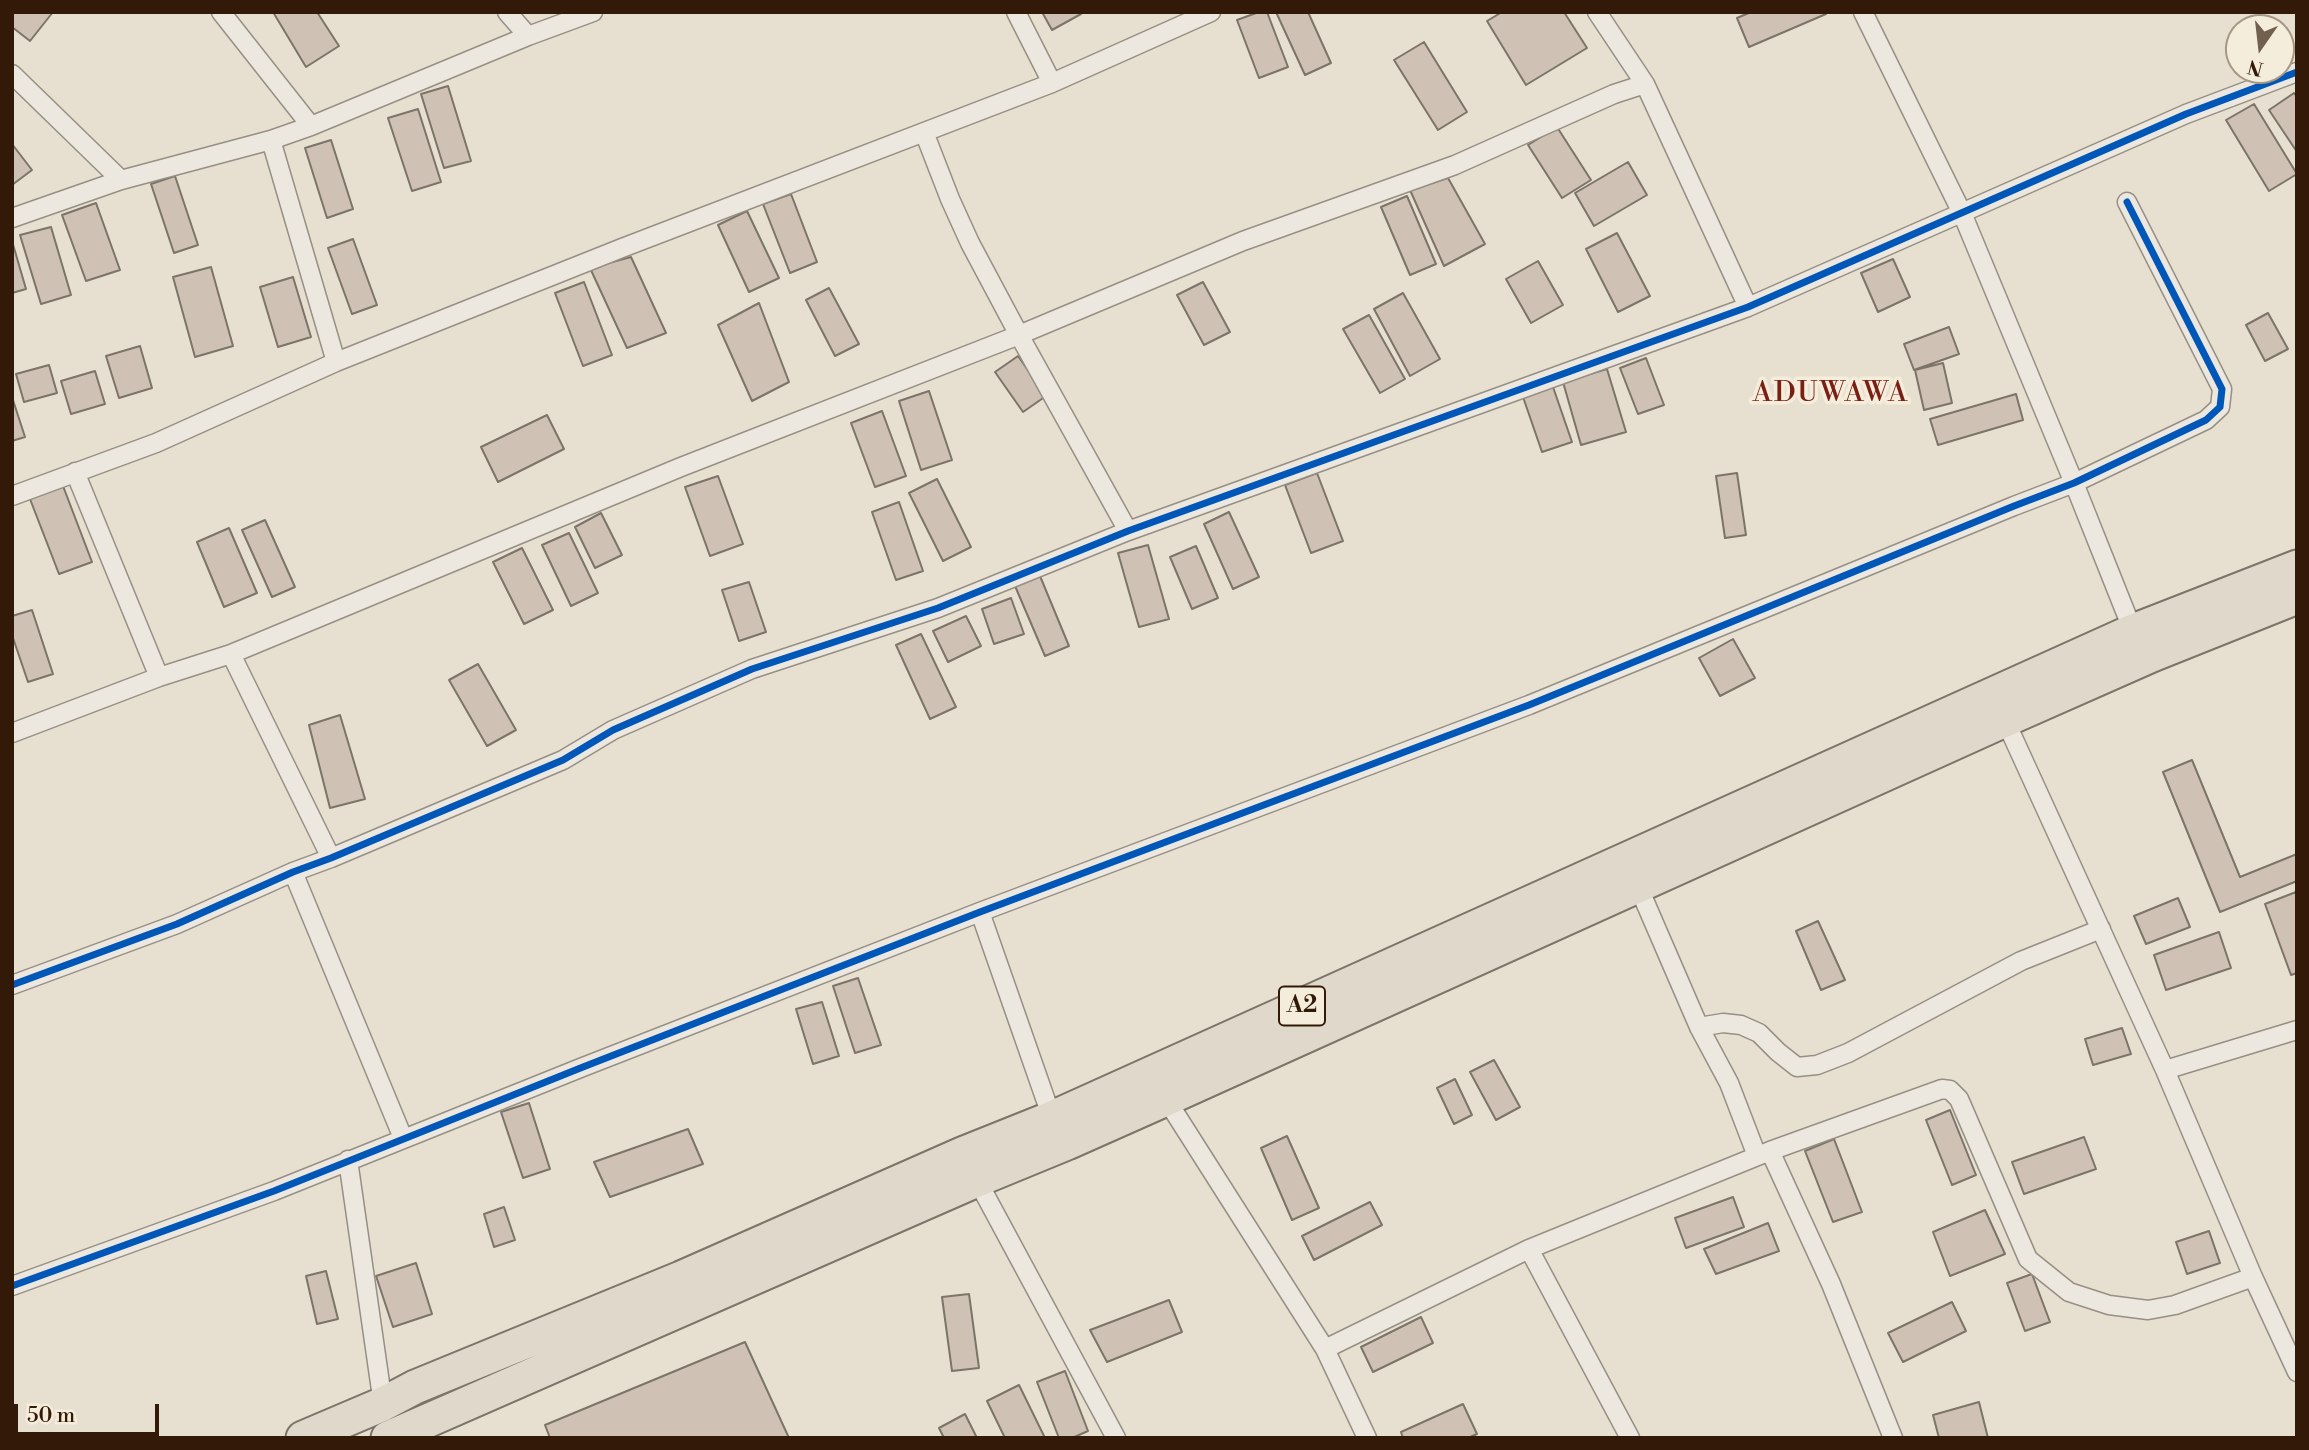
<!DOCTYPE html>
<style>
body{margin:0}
#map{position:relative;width:2309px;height:1450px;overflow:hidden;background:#e7e0d0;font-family:"Libre Bodoni",serif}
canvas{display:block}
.frame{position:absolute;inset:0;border:14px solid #331907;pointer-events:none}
.north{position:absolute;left:2225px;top:14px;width:70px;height:70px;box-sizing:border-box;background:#f5eddb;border:2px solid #a79886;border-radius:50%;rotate:194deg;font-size:19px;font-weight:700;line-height:28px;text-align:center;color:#331907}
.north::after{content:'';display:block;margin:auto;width:24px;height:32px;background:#725f4d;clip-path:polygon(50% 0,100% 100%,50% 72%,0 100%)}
.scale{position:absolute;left:14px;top:1404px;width:145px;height:32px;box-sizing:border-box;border:4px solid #331907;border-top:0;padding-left:9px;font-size:21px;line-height:24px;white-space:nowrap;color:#331907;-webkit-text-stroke:5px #f5eddb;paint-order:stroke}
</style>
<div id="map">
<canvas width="2309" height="1450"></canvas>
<div class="frame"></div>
<div class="north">N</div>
<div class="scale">50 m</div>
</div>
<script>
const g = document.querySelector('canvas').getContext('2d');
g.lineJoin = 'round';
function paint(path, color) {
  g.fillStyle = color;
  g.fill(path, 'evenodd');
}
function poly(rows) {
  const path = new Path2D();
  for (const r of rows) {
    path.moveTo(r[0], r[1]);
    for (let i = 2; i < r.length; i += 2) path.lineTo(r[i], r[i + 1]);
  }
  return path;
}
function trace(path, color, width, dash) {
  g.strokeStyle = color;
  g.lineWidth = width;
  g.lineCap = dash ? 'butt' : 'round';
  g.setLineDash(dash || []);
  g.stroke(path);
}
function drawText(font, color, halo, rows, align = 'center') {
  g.font = font + ' "Libre Bodoni",serif';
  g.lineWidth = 7;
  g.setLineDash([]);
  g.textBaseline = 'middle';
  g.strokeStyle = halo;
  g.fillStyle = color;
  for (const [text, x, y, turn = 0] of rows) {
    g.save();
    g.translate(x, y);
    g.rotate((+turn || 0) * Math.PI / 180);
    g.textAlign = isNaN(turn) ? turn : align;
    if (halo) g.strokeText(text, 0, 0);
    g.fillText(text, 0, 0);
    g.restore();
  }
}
const building = poly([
 [12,12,53,12,30,41,12,27,12,12],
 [273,12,317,12,339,46,306,67,273,12],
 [1042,12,1080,12,1081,14,1052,30,1042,12],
 [1259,12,1267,12,1288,67,1259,78,1237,20,1259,12],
 [1276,12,1308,12,1331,63,1305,75,1276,12],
 [1502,12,1564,12,1587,48,1526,85,1487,21,1502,12],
 [1751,12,1826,12,1826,14,1749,47,1737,18,1751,12],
 [1424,42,1467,112,1438,130,1394,60,1424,42],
 [448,86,471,161,444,168,421,94,448,86],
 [2294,93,2297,97,2297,152,2269,110,2294,93],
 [2254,104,2297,174,2269,191,2226,120,2254,104],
 [418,109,441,182,412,191,388,118,418,109],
 [1557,127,1591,180,1562,198,1528,145,1557,127],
 [331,140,353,209,327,218,305,148,331,140],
 [12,144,32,170,12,185,12,144],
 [1628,162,1647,195,1594,226,1575,193,1628,162],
 [175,176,198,245,174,253,151,184,175,176],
 [1448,178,1485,244,1444,266,1410,190,1448,178],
 [791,194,817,262,790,273,763,204,791,194],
 [1407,196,1436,264,1410,275,1381,207,1407,196],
 [96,203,120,270,86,281,62,215,96,203],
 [747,211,779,278,749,292,718,225,747,211],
 [51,227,71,295,41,304,20,235,51,227],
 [1617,233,1650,296,1618,312,1586,249,1617,233],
 [353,239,377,305,352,314,328,248,353,239],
 [12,241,26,289,12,293,12,241],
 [631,257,666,333,627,348,590,268,631,257],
 [1893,259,1910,297,1878,312,1861,273,1893,259],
 [1538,261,1563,305,1531,323,1506,279,1538,261],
 [211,267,233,346,195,357,173,277,211,267],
 [293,277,311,337,278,347,260,287,293,277],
 [584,282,612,355,583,366,555,293,584,282],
 [1203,282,1230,332,1204,345,1177,295,1203,282],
 [829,288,859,344,835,356,806,300,829,288],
 [1403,293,1440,359,1410,376,1374,309,1403,293],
 [759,303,789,382,752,401,718,325,759,303],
 [2268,313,2288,349,2265,361,2246,325,2268,313],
 [1369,315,1405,379,1380,393,1343,329,1369,315],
 [1949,327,1959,354,1914,370,1904,344,1949,327],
 [140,346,152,388,119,398,106,356,140,346],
 [1018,356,1046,396,1023,412,995,372,1018,356],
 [1646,358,1664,405,1638,414,1620,368,1646,358],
 [1943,363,1952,403,1924,410,1915,370,1943,363],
 [49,365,57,393,24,402,16,374,49,365],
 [1607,369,1626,432,1581,445,1563,382,1607,369],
 [95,371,105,404,71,414,61,381,95,371],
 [1553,387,1572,442,1542,452,1523,397,1553,387],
 [929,391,952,460,921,470,899,401,929,391],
 [2016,394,2023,420,1938,445,1930,419,2016,394],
 [12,397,25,437,12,441,12,397],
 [882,411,906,476,875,487,851,423,882,411],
 [547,415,564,449,498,482,481,447,547,415],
 [1317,473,1343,541,1311,553,1285,485,1317,473],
 [1737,473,1746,535,1725,538,1716,476,1737,473],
 [718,476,743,544,710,556,685,487,718,476],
 [937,479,971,547,943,561,909,493,937,479],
 [63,486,92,562,59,574,30,499,63,486],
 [899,502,923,571,896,580,872,512,899,502],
 [1229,512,1259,577,1233,589,1204,524,1229,512],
 [601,513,622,555,595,568,575,527,601,513],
 [265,520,295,587,272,597,242,530,265,520],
 [229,528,257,593,224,607,197,542,229,528],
 [569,533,598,593,571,606,542,545,569,533],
 [1148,545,1169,619,1139,627,1118,553,1148,545],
 [1196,546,1218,598,1192,609,1170,557,1196,546],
 [522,548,553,610,524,624,493,562,522,548],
 [1040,576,1069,646,1045,656,1015,586,1040,576],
 [749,582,766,632,739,641,722,590,749,582],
 [1011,598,1024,634,994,644,982,609,1011,598],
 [32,610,53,674,28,682,12,635,12,616,32,610],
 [966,616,981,646,948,662,933,631,966,616],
 [921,634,956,707,930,719,896,645,921,634],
 [1733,639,1755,678,1720,696,1699,658,1733,639],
 [478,664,516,730,487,746,449,680,478,664],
 [340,715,365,799,330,808,309,725,340,715],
 [2192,760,2240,877,2297,854,2297,881,2220,912,2163,772,2192,760],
 [2296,892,2297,973,2291,975,2265,904,2296,892],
 [2178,898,2190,927,2146,944,2134,916,2178,898],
 [1818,921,1845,980,1821,990,1796,931,1818,921],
 [2219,932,2231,968,2166,990,2154,955,2219,932],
 [858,978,881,1045,855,1053,833,986,858,978],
 [822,1002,839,1056,813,1064,796,1009,822,1002],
 [2122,1028,2131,1054,2093,1065,2085,1039,2122,1028],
 [1494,1060,1520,1107,1496,1120,1470,1072,1494,1060],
 [1455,1079,1472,1115,1454,1124,1437,1088,1455,1079],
 [529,1103,550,1169,523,1178,501,1112,529,1103],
 [1950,1110,1976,1175,1952,1185,1926,1120,1950,1110],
 [688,1129,703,1164,610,1197,594,1162,688,1129],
 [1287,1136,1319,1208,1292,1220,1261,1148,1287,1136],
 [2084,1137,2096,1169,2024,1194,2012,1162,2084,1137],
 [1834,1139,1862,1212,1833,1222,1805,1151,1834,1139],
 [1733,1197,1744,1227,1686,1248,1675,1218,1733,1197],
 [1370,1202,1382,1225,1314,1260,1302,1236,1370,1202],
 [504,1207,515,1240,494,1247,484,1214,504,1207],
 [1985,1210,2005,1254,1950,1276,1933,1232,1985,1210],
 [1768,1223,1779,1251,1716,1274,1704,1249,1768,1223],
 [2209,1231,2220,1263,2187,1274,2176,1242,2209,1231],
 [416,1263,432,1314,393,1327,376,1276,416,1263],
 [326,1271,338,1319,317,1324,306,1276,326,1271],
 [2032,1274,2050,1322,2025,1331,2007,1283,2032,1274],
 [969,1294,979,1368,952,1371,942,1297,969,1294],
 [1169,1300,1182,1332,1107,1362,1090,1330,1169,1300],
 [1952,1302,1966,1331,1903,1362,1888,1333,1952,1302],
 [1421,1317,1433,1343,1373,1372,1361,1347,1421,1317],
 [745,1342,789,1438,550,1438,545,1425,745,1342],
 [1065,1371,1088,1431,1072,1438,1059,1438,1037,1382,1065,1371],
 [1019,1385,1045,1438,1005,1438,987,1401,1019,1385],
 [1979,1402,1988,1438,1939,1438,1933,1415,1979,1402],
 [1463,1404,1477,1434,1468,1438,1403,1438,1401,1432,1463,1404],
 [965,1414,977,1438,944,1438,939,1428,965,1414]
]);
const street = poly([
 [221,12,311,126],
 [507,12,528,36],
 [1016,12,1052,83],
 [1597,12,1645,84,1748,307],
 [1863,12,1962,213,2074,483,2133,631],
 [12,74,121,180],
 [924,132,950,199,970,243,1019,335,1128,531],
 [271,140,336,362],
 [12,218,121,180,271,140,311,126,528,36,593,12],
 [75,472,159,677],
 [12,496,156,443,336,362,622,248,1052,83,1211,12],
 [231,654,331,858],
 [2005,720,2165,1070,2253,1277,2297,1372],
 [12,733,159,677,231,654,681,467,1019,335,1243,241,1455,165,1614,94,1645,84],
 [293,872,403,1138],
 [1638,886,1699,1027,1729,1083,1757,1156],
 [980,912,1052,1118],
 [12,985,177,924,293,872,331,858,563,760,613,730,752,669,938,608,1128,531,1748,307,2186,114,2297,72],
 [1699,1027,1723,1023,1741,1025,1759,1033,1778,1052,1797,1067,1817,1065,1848,1053,2021,961,2101,929],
 [2165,1070,2297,1030],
 [1166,1099,1325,1349,1367,1438],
 [1770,1151,1831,1284,1893,1438],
 [348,1160,383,1404],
 [977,1180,1116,1438],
 [1529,1249,1630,1438],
 [12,1286,274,1191,583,1067,980,912,1529,705,2014,506,2074,483,2206,420,2220,407,2222,389,2127,202],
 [1325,1349,1529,1249,1770,1151,1942,1089,1950,1090,1959,1099,2028,1259,2069,1292,2109,1305,2148,1310,2175,1305,2253,1277]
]);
const highway = poly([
 [303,1438,383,1404,415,1387,681,1278,962,1154,1052,1118,2133,631,2297,567],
 [388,1438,977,1180,1067,1143,1166,1099,2005,720,2152,655,2297,597]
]);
const cycleway = poly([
 [12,985,177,924,293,872,331,858,563,760,613,730,752,669,938,608,1128,531,1748,307,2186,114,2297,72],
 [12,1286,274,1191,583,1067,980,912,1529,705,2014,506,2074,483,2206,420,2220,407,2222,389,2127,202]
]);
const shields = [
 [1302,1006,46]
];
const shieldNames = [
 ["A2",1302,1006]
];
const quarterNames = [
 ["ADUWAWA",1831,394]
];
paint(building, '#cfc2b4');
trace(building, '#7c7469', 2);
trace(street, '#968f84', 21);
trace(highway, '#7c7469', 37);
trace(street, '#ece8e0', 18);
trace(highway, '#dfd8cb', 33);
trace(cycleway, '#0057b8', 7);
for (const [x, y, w] of shields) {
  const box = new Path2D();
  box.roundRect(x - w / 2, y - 19.5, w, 39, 5);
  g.fillStyle = '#f5eddb';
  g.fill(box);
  trace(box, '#331907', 2);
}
drawText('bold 23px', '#331907', null, shieldNames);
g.letterSpacing = '2px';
drawText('28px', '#7a1f14', '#f5eddb', quarterNames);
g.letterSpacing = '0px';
</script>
